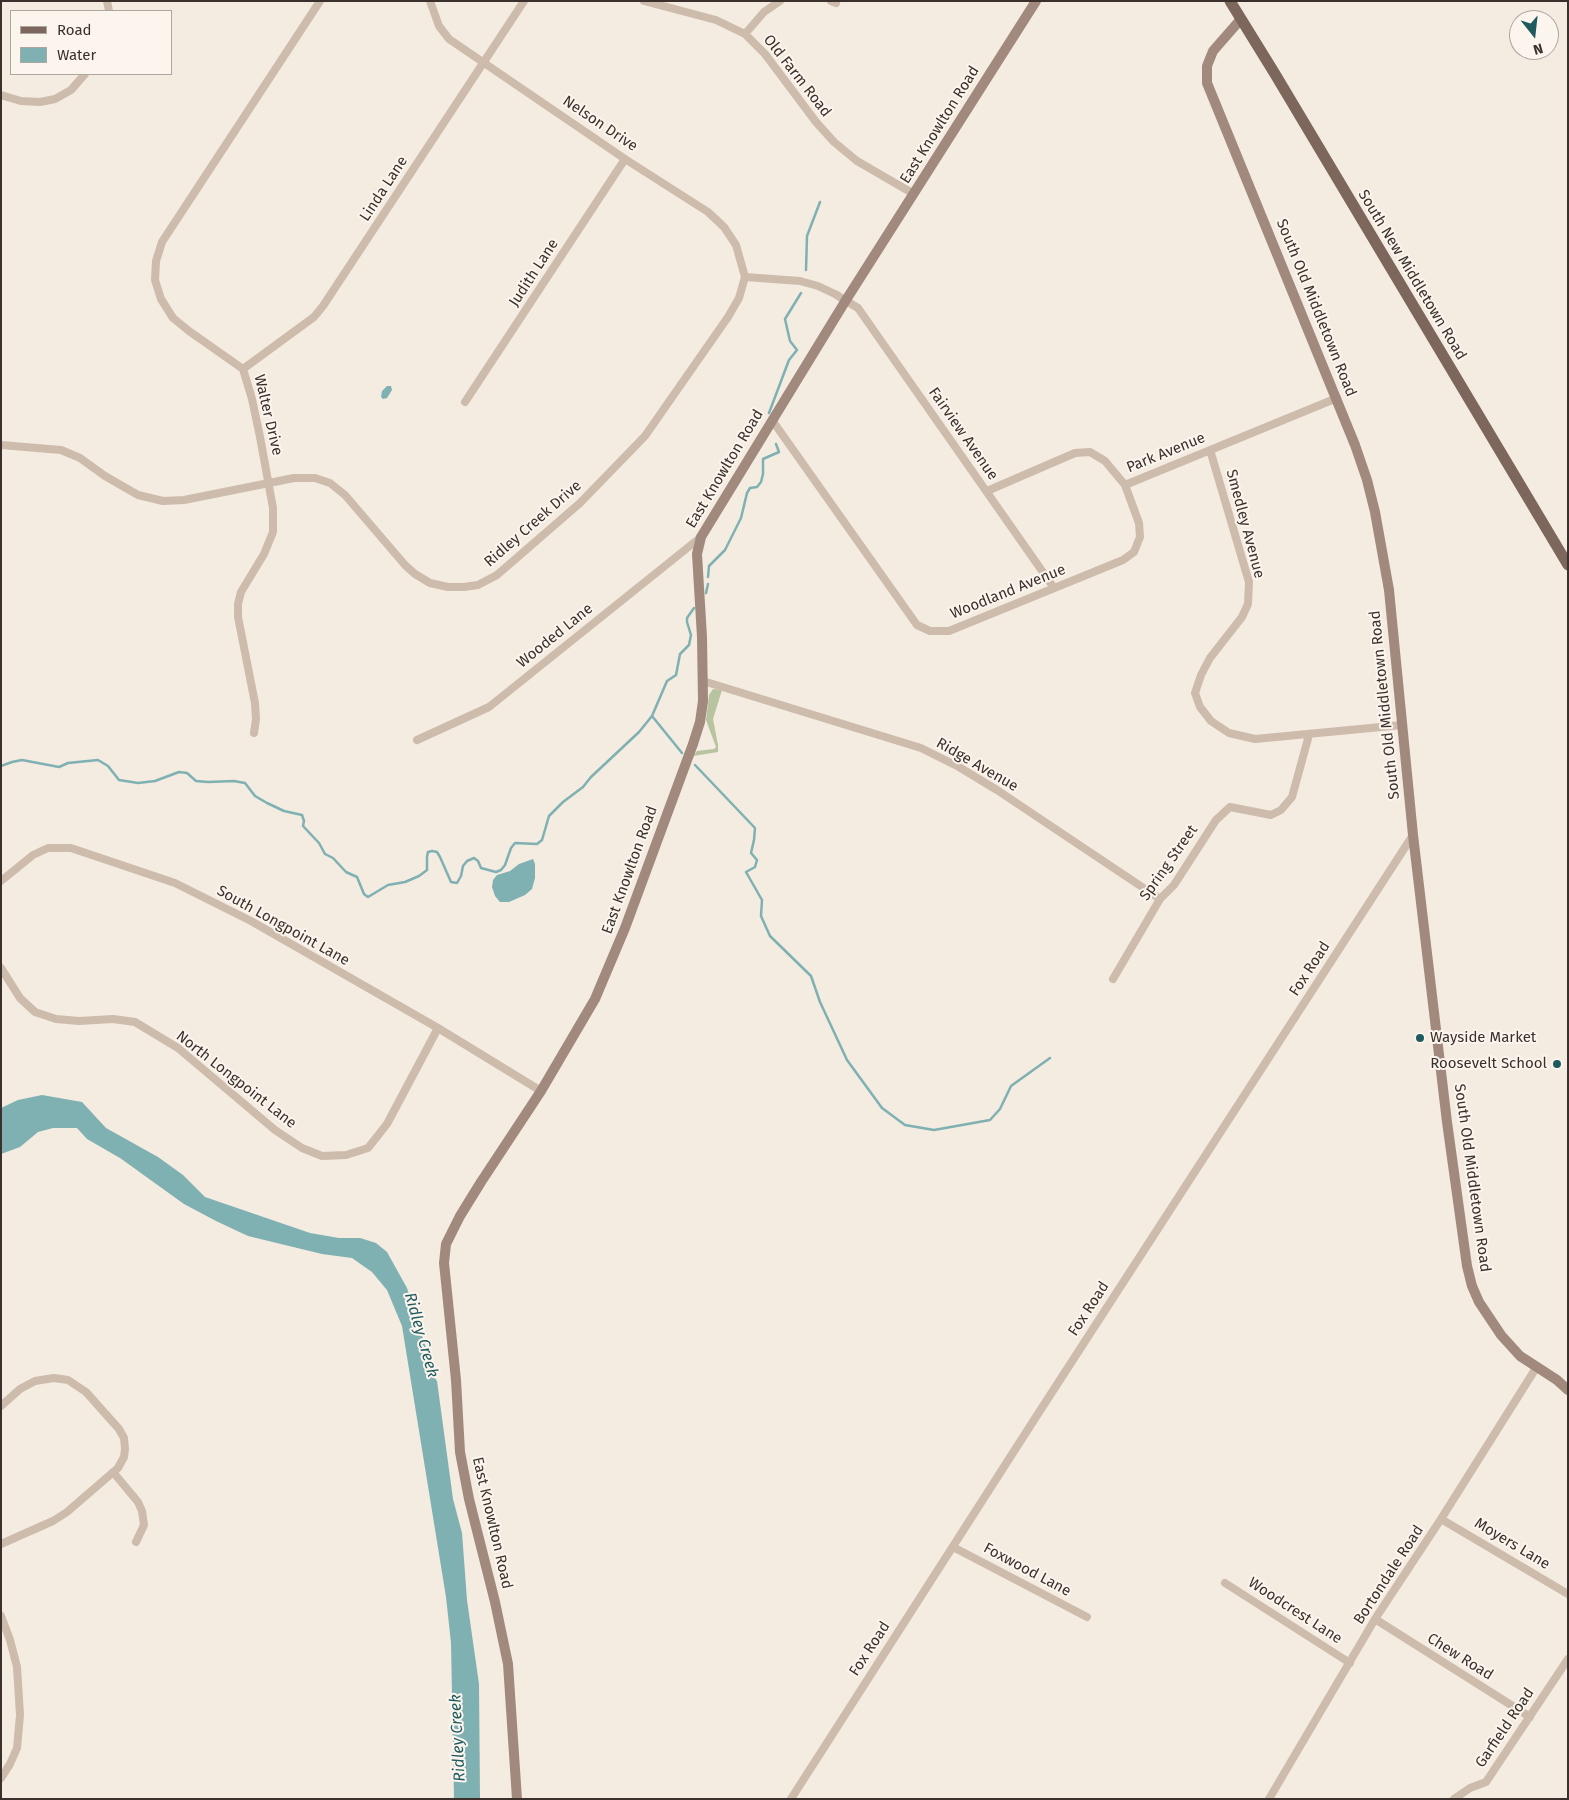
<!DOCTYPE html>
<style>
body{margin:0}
#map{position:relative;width:1569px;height:1800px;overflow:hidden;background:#f4ebe1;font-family:"Fira Sans",sans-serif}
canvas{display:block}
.frame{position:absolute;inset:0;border:2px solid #3b302b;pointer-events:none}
.legend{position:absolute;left:10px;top:10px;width:162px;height:65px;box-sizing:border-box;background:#fbf5ee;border:1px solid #aea6a0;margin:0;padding:6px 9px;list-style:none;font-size:15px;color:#3b302b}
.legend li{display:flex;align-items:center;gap:10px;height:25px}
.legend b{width:25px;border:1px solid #aea6a0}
.north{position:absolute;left:1509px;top:10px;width:50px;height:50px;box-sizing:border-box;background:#fbf5ee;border:1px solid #aea6a0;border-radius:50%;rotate:164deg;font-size:14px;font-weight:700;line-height:20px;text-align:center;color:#3b302b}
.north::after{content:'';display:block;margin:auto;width:18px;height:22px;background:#1f5a5e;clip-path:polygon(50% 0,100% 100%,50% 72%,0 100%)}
</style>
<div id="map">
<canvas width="1569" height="1800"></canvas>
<div class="frame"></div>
<ul class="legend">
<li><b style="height:6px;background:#7d675c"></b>Road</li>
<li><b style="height:14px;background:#7fb0b2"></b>Water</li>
</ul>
<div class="north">N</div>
</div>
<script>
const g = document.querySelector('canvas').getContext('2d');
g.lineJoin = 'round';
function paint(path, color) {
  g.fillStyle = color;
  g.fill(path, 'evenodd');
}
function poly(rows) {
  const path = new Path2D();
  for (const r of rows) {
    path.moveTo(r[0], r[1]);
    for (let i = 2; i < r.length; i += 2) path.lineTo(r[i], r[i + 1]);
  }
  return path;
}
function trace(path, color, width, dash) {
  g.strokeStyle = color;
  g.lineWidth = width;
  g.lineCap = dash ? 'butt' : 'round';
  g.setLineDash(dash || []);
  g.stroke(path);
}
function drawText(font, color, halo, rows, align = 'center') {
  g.font = font + ' "Fira Sans",sans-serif';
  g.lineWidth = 4;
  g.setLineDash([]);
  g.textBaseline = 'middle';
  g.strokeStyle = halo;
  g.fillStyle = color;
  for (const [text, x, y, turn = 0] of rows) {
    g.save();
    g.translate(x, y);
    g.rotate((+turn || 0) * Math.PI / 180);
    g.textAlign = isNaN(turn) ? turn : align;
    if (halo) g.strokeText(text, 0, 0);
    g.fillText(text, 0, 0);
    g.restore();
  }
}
const green = poly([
 [713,689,722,690,713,719,718,745,718,752,693,756,697,751,714,749,716,747,706,720,709,695]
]);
const water = poly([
 [387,386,391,386,392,390,387,398,383,399,381,397,382,391],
 [533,859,535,864,535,878,532,889,525,895,509,902,500,902,495,896,492,887,493,880,497,875,510,871,519,864],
 [42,1095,82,1102,106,1128,158,1157,183,1175,205,1197,310,1233,339,1238,360,1238,376,1243,387,1252,407,1288,427,1351,430,1371,437,1381,453,1499,462,1533,467,1600,479,1684,480,1799,454,1799,451,1643,446,1597,402,1326,387,1290,372,1272,352,1258,322,1254,248,1236,216,1221,184,1204,120,1158,87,1139,77,1128,53,1128,38,1132,20,1147,1,1154,1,1108,18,1100]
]);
const stream = poly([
 [806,270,807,236,820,202],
 [769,413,789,360,797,350,790,341,785,319,801,293],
 [708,577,709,566,725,550,741,518,747,493,750,488,757,487,761,482,763,474,763,459,779,452,776,444],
 [706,593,708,584],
 [652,716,682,753],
 [695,765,755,828,754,840,751,853,757,860,755,867,746,872,762,900,761,916,770,936,811,976,820,1002,847,1060,882,1108,905,1125,934,1130,990,1120,1000,1109,1011,1086,1050,1058],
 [1,766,12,762,22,760,59,767,68,763,98,760,108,766,119,780,138,783,155,781,179,772,187,773,196,781,208,782,234,781,245,783,255,796,267,803,284,811,302,815,304,821,303,826,319,843,325,854,333,858,346,872,357,877,364,894,368,897,388,885,405,882,419,876,427,870,427,857,428,852,432,851,437,852,440,857,451,882,457,883,461,876,463,866,467,861,474,858,478,861,481,868,496,872,501,870,505,865,511,848,515,843,537,844,542,840,549,816,563,802,583,787,591,777,639,732,652,716,667,681,676,675,680,654,689,645,691,635,687,622,687,618,694,608]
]);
const street = poly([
 [107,1,109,11],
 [430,1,439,26,449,39,625,159,708,212,724,227,736,245,745,277],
 [644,1,716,20,745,34,765,54,816,122,834,142,857,161,914,194],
 [831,1,836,3],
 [745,34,764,12,780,1],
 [1,95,21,101,40,102,55,99,71,90,85,74],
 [243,369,314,317,323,306,524,1],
 [465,402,625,159],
 [772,420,917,625,930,631,949,631,1123,560,1134,552,1140,537,1139,523,1125,485,1105,461,1090,452,1075,453,987,491],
 [1,445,61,450,80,458,105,476,138,495,163,501,184,500,294,478,315,478,330,483,345,495,405,565,415,574,430,583,448,587,464,587,478,585,497,575,580,503,645,436,728,317,739,298,745,277,800,281,818,286,835,294,858,308,1054,588],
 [1210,450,1249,582,1248,604,1242,617,1210,658,1201,675,1195,693,1200,707,1211,721,1229,733,1255,739,1402,725],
 [1125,485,1337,398],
 [703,681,921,748,959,767,997,790,1160,899],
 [254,733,256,719,255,703,238,617,238,604,241,592,264,554,273,532,273,508,260,437,252,399,243,369,189,331,173,318,161,299,155,280,156,261,162,242,320,1],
 [417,740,489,707,701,537],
 [1,881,33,855,48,848,71,848,175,883,251,921,438,1028,541,1091],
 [1,968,20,998,35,1012,56,1019,79,1021,113,1019,135,1022,178,1048,275,1130,302,1148,322,1156,346,1155,368,1148,387,1124,438,1028],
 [1113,979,1160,899,1174,885,1216,820,1230,807,1271,815,1281,810,1292,797,1309,735],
 [1,1406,20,1389,35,1381,54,1378,68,1380,86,1392,119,1429,124,1438,125,1449,124,1457,118,1468,67,1512,53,1521,1,1544],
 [113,1472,138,1502,142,1511,144,1525,136,1542],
 [1441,1519,1568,1594],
 [953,1547,1087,1617],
 [1225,1583,1350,1663],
 [1,1616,10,1640,17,1667,20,1715,17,1748,10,1764,1,1778],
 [1375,1619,1530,1717],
 [791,1799,1034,1420,1413,835],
 [1269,1799,1375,1619,1441,1519,1536,1368],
 [1454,1799,1470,1788,1486,1782,1568,1659]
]);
const secondary = poly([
 [1241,19,1213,51,1207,66,1207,83,1355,445,1367,480,1375,512,1389,590,1413,835,1447,1122,1467,1266,1472,1286,1479,1302,1501,1335,1520,1356,1557,1380,1568,1390],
 [517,1799,508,1664,495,1602,469,1499,460,1452,456,1380,444,1263,446,1244,460,1216,481,1182,541,1091,595,999,625,928,693,744,700,722,703,701,702,637,697,554,701,537,846,300,1036,1]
]);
const primary = poly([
 [1230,1,1275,74,1568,565]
]);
const markers = [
 [1420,1038,5,"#1f5a5e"],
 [1557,1064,5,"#1f5a5e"]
];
const streetNames = [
 ["Old Farm Road",797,76,52],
 ["Nelson Drive",600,124,34],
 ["East Knowlton Road",940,125,-58],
 ["Linda Lane",384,189,-57],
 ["Judith Lane",534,273,-57],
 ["South New Middletown Road",1412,275,59],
 ["South Old Middletown Road",1316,308,68],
 ["Walter Drive",268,415,77],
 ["Fairview Avenue",963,434,55],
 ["Park Avenue",1166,453,-22],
 ["East Knowlton Road",725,469,-59],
 ["Ridley Creek Drive",533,524,-41],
 ["Smedley Avenue",1245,524,75],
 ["Woodland Avenue",1008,592,-22],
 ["Wooded Lane",555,636,-39],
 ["South Old Middletown Road",1385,705,-96],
 ["Ridge Avenue",977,765,30],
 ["Spring Street",1169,863,-55],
 ["East Knowlton Road",630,870,-70],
 ["South Longpoint Lane",283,926,29],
 ["Fox Road",1310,969,-57],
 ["North Longpoint Lane",236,1080,38],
 ["South Old Middletown Road",1472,1178,82],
 ["Fox Road",1089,1309,-57],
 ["East Knowlton Road",492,1523,77],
 ["Moyers Lane",1512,1544,31],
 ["Foxwood Lane",1027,1570,28],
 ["Bortondale Road",1389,1575,-57],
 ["Woodcrest Lane",1295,1611,33],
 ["Fox Road",870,1649,-57],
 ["Chew Road",1460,1657,32],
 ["Garfield Road",1505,1728,-56]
];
const poiNames = [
 ["Wayside Market",1430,1038],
 ["Roosevelt School",1547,1064,"right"]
];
const waterNames = [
 ["Ridley Creek",421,1335,74],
 ["Ridley Creek",458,1738,-93]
];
paint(green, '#b8c4a0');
paint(water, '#7fb0b2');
trace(stream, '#7fb0b2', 2.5);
trace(street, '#cdbbac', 8);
trace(secondary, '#a18a7d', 10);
trace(primary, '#7d675c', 11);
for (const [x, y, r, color] of markers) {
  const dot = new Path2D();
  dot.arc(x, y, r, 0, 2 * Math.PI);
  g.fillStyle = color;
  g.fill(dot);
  trace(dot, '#fbf5ee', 2);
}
drawText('15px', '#3b302b', '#fbf5ee', streetNames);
drawText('15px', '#3b302b', '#fbf5ee', poiNames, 'left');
drawText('italic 16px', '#1f5a5e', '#fbf5ee', waterNames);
</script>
